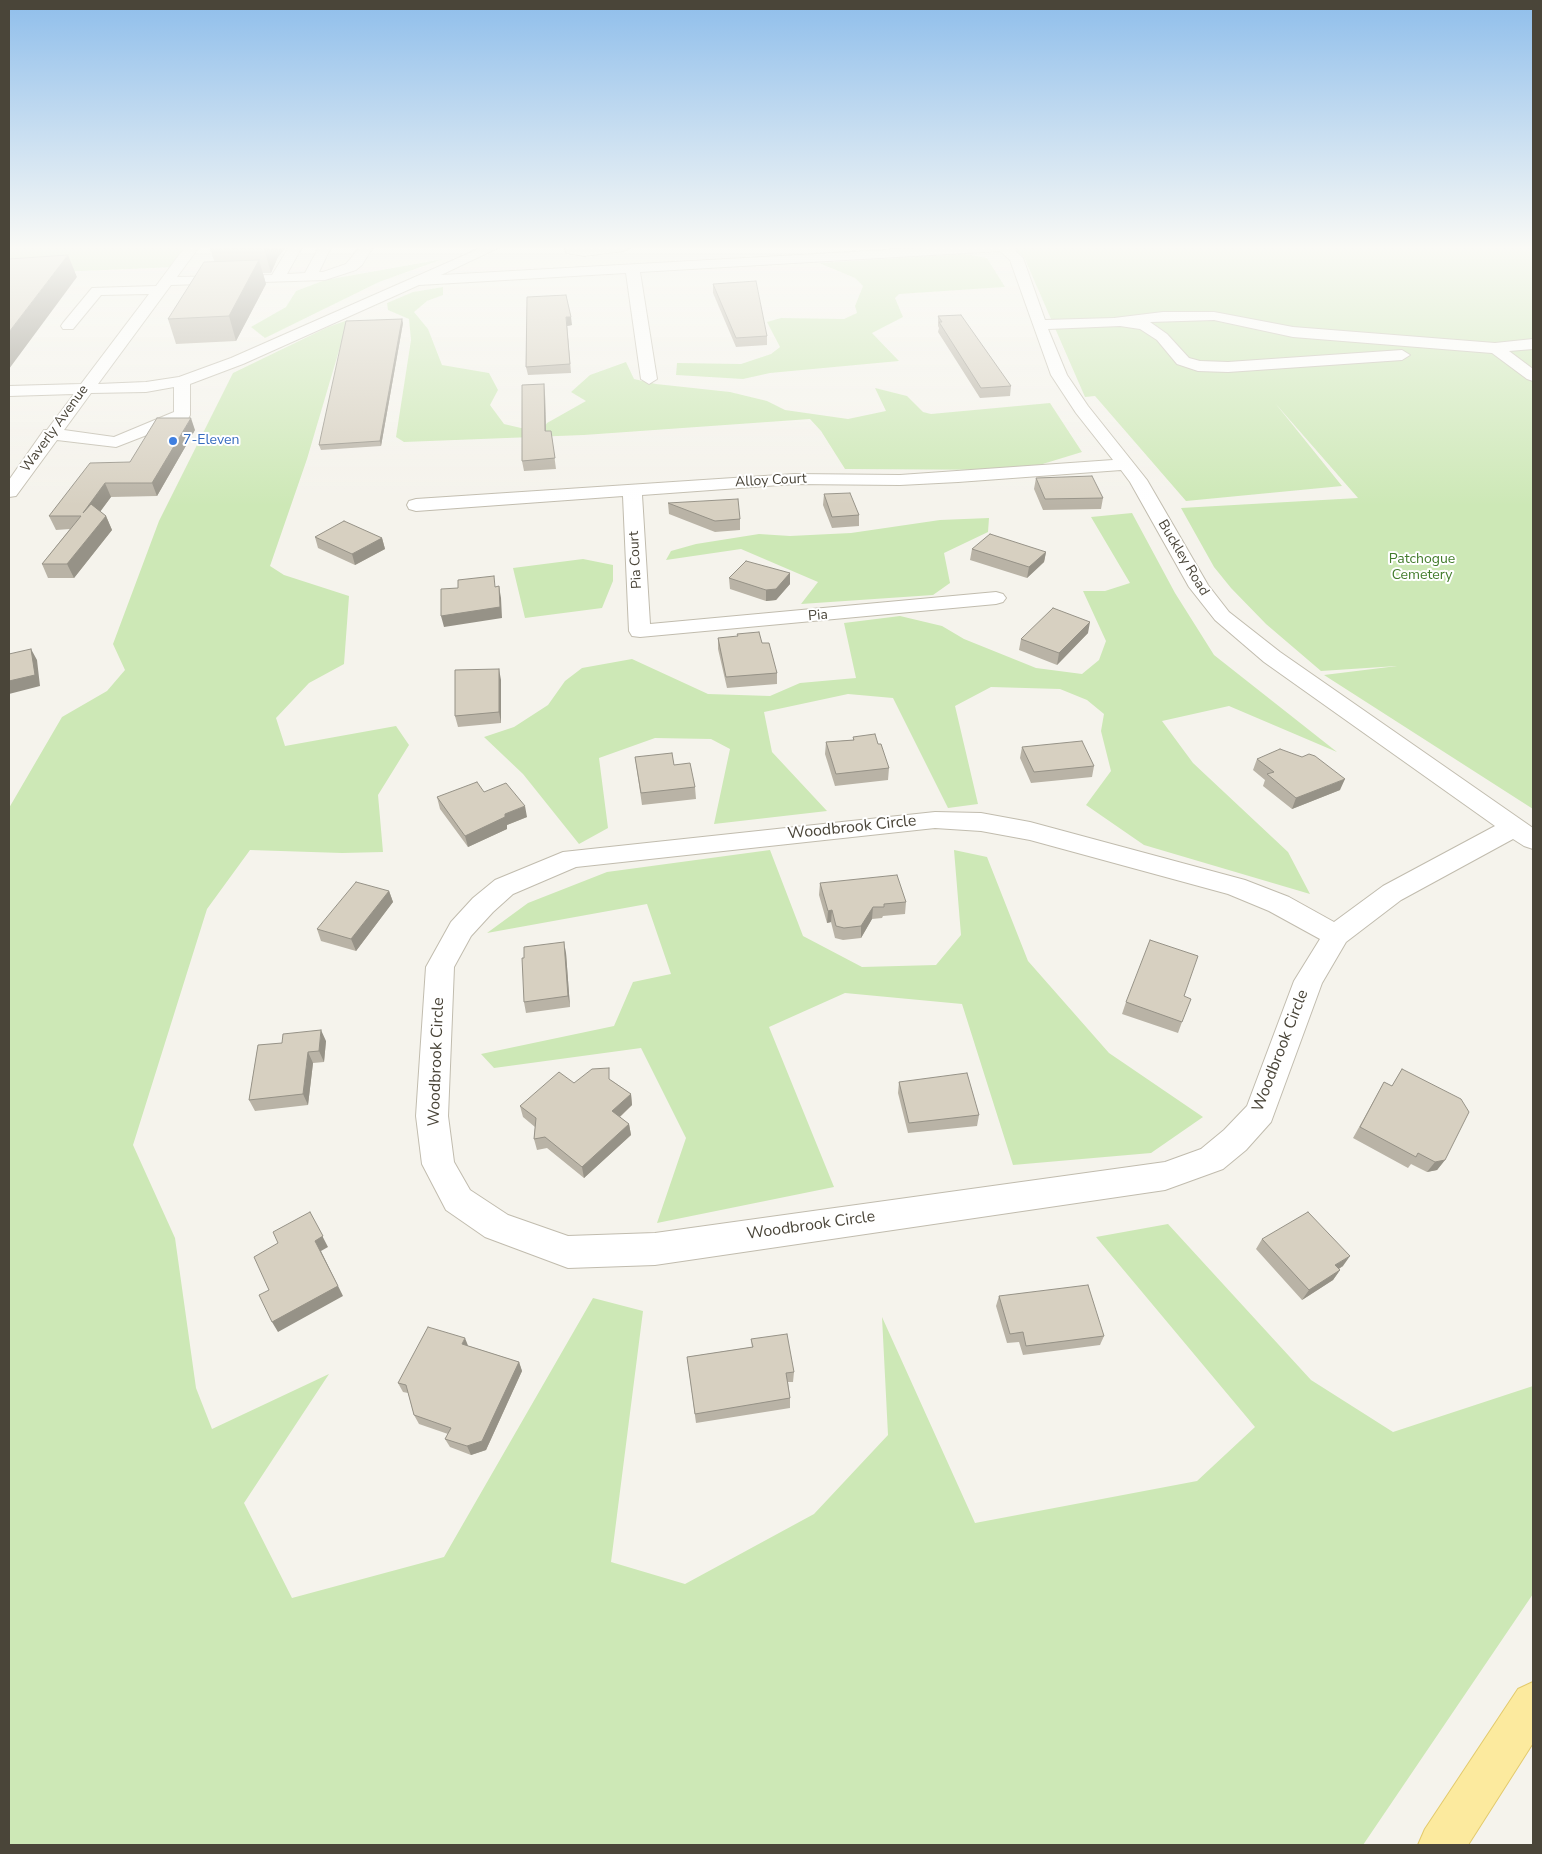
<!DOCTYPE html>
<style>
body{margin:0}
#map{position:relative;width:1542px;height:1854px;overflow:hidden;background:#f5f3ec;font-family:"Nunito Sans",sans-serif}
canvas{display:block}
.frame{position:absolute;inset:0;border:10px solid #4a4539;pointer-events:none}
</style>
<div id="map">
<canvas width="1542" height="1854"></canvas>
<div class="frame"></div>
</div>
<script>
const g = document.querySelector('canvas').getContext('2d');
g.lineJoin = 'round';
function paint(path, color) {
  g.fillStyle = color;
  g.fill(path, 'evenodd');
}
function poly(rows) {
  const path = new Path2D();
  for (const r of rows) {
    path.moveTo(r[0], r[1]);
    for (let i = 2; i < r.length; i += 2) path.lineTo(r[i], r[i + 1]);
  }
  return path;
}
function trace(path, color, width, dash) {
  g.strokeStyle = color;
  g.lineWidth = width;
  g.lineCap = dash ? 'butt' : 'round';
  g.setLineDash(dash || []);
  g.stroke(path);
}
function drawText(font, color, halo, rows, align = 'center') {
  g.font = font + ' "Nunito Sans",sans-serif';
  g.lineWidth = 4;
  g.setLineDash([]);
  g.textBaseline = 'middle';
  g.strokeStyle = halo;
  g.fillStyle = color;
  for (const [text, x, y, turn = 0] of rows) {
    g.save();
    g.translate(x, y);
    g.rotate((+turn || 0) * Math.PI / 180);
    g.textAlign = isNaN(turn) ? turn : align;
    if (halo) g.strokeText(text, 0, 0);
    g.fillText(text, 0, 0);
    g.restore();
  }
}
const green = poly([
 [9,247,192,247,177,267,9,274],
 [1011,247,1533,247,1533,809,1324,675,1397,666,1321,671,1266,624,1231,588,1214,567,1181,508,1358,498,1275,403,1342,486,1186,501,1095,396,1085,397,1024,257],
 [965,254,987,258,1005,287,899,294,895,298,903,317,872,333,899,361,770,373,743,379,676,375,677,363,741,364,771,354,780,347,767,322,781,318,844,319,857,313,855,306,863,286,855,278,819,263],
 [443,259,379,282,265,338,251,327,286,307,296,291,325,280],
 [443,287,443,295,427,301,414,312,428,329,442,365,489,373,498,390,490,405,504,424,521,428,543,429,547,423,586,401,571,392,590,375,626,362,634,379,656,384,730,392,767,401,785,410,848,419,886,411,875,388,907,396,923,412,931,414,1050,403,1082,452,1023,470,845,469,821,431,810,419,584,435,404,442,396,437,411,340,409,319,388,310,387,303,413,292],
 [348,320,307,459,270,566,284,575,349,596,344,664,309,683,276,718,285,746,396,726,409,745,378,795,383,852,342,853,250,850,207,909,133,1145,175,1238,196,1388,212,1429,329,1374,244,1503,292,1598,444,1557,593,1298,643,1311,611,1562,685,1584,814,1514,888,1435,882,1317,975,1523,1197,1481,1255,1427,1096,1237,1168,1224,1311,1380,1393,1432,1533,1386,1533,1594,1363,1845,9,1845,9,808,62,717,107,691,125,670,113,644,159,521,233,373,328,327],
 [1132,513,1175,593,1214,655,1337,752,1229,706,1162,721,1193,763,1288,852,1310,894,1144,845,1086,805,1111,771,1101,731,1104,714,1087,700,1060,689,991,687,955,706,978,804,948,808,893,698,848,694,764,712,772,752,827,811,714,824,730,749,711,739,655,738,599,758,608,828,579,844,523,774,484,737,514,727,548,705,565,681,582,668,632,659,708,694,770,696,800,683,856,678,844,623,900,616,942,626,964,639,1036,668,1082,674,1099,660,1106,641,1083,591,1105,591,1130,583,1091,517],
 [989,518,988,532,944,553,950,583,933,595,801,604,818,582,741,549,666,560,671,551,696,544,759,534,790,536,851,533,940,520],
 [583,559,613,565,613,581,602,608,525,618,513,568],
 [770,850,803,936,862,967,936,965,961,935,954,850,987,857,1028,961,1109,1053,1203,1117,1151,1153,1013,1165,962,1004,845,993,769,1027,834,1187,657,1223,686,1138,641,1048,494,1068,481,1054,614,1026,633,982,671,974,647,904,487,933,528,903,607,872]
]);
const minor = poly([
 [185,247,199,247,177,277,272,275,289,247,302,247,287,274,305,273,319,247,331,247,319,272,323,272,346,264,360,247,373,247,362,265,356,270,325,280,171,285,98,384,146,382,179,377,231,358,483,247,500,247,441,275,941,247,1011,247,1023,258,1045,320,1114,318,1163,312,1214,312,1293,327,1495,343,1533,339,1533,349,1509,351,1533,369,1533,381,1527,379,1492,353,1293,337,1214,320,1150,322,1167,334,1189,358,1200,361,1228,362,1402,350,1410,355,1402,360,1228,372,1198,371,1177,364,1157,340,1140,329,1120,326,1048,329,1067,375,1088,406,1147,480,1208,585,1229,612,1280,652,1533,828,1533,849,1524,846,1513,839,1401,900,1346,942,1322,983,1271,1122,1246,1150,1223,1169,1165,1190,655,1265,568,1268,485,1237,446,1210,422,1164,416,1116,426,967,451,922,473,898,495,880,563,852,935,812,981,813,1030,822,1245,880,1289,897,1334,922,1383,886,1495,826,1264,662,1215,620,1189,587,1130,482,1121,470,958,482,900,485,794,484,642,495,650,624,996,592,1003,594,1006,598,1003,602,996,604,640,637,632,636,629,631,623,496,416,511,409,509,407,505,409,501,416,499,794,474,900,475,1113,460,1076,413,1051,375,1010,260,1000,251,640,272,657,379,649,384,641,379,626,273,419,285,243,364,190,384,190,415,188,419,116,447,57,440,16,496,9,497,9,480,44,430,47,430,74,394,9,396,9,386,81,384,149,294,101,295,73,329,63,329,61,326,63,323,92,288,156,286,185,247],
 [174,387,174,412,114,437,64,430,91,393,146,392,174,387],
 [935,828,981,831,1030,840,1228,894,1269,911,1320,939,1294,981,1247,1106,1224,1130,1201,1149,1165,1162,655,1233,568,1236,508,1215,470,1190,454,1162,448,1116,454,967,471,936,493,912,513,894,576,867,935,828],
 [568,247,584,248,631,247,624,251,584,256,567,253,565,250,568,247]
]);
const major = poly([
 [1533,1682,1533,1743,1468,1845,1418,1845,1425,1829,1518,1689,1533,1682]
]);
const wall = poly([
 [212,247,286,247,278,257,271,273,263,273,266,284,236,341,176,344,168,319,214,261,210,249],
 [713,284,767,336,767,345,736,347,713,293],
 [527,297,572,325,567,326,571,373,528,375,526,367],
 [938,316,1011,386,1010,396,980,398,938,332,939,328,938,326],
 [403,323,381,446,321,450,319,445],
 [545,394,546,431,551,431,556,469,524,471,522,461],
 [195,430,157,496,111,497,100,511,106,516,112,530,74,578,48,578,42,564,70,529,56,530,49,516,130,462],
 [1036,478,1103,498,1101,509,1043,510,1034,489],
 [824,494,859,515,859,526,832,528,823,505],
 [668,503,740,519,740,530,715,532,669,514],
 [315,537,382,538,385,549,355,565,318,548],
 [972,549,1046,552,1044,562,1027,578,970,560],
 [729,578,790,584,776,600,766,601,730,589],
 [1088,633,1057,665,1019,650,1021,639],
 [718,638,762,643,777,673,777,684,727,688,718,649],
 [501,680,501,723,458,727,455,716],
 [853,737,878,744,889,768,888,780,835,786,825,754,826,742,853,740],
 [1022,747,1094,766,1092,777,1031,783,1020,758],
 [635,757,674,765,695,787,696,799,642,805],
 [1257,759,1340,790,1292,809,1263,786,1265,780,1253,770],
 [484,792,527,817,507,825,507,829,468,847,440,809,437,797],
 [820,883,906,902,905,914,883,916,882,918,872,919,861,938,843,940,835,938,831,922,827,923,819,895],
 [389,891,393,902,356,951,321,941,317,929],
 [566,953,570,1007,526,1013,524,1002,524,958],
 [1184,996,1182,1022,1178,1033,1122,1014,1126,1002],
 [326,1041,324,1062,313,1063,308,1105,255,1111,249,1100,258,1045],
 [1402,1069,1445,1160,1437,1170,1427,1172,1411,1164,1408,1168,1353,1138,1384,1082,1392,1086],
 [611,1080,631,1094,632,1105,620,1117,629,1124,631,1135,584,1178,547,1148,537,1150,534,1139,535,1127,523,1117,520,1106,574,1083],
 [899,1082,979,1115,977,1126,908,1133,898,1093],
 [1262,1239,1343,1266,1339,1269,1340,1270,1333,1280,1302,1300,1256,1249],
 [999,1296,1104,1336,1100,1345,1023,1355,1019,1342,1007,1343,996,1306],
 [751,1339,794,1372,793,1382,788,1382,790,1398,790,1408,696,1423,687,1357,752,1347],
 [469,1346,519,1362,522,1371,486,1450,471,1455,450,1447,445,1439,448,1434,419,1424,414,1415,408,1393,403,1392,398,1383]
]);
const shadedWall = poly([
 [264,247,286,247,278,257,271,273,264,248],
 [68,255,77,277,9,369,9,332],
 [259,260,266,284,236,341,229,316],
 [566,317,571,317,572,325,567,326,571,373],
 [402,319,403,323,381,446,380,441],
 [544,384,545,394,546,442,545,431],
 [191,418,195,430,157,496,152,483],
 [105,483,111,497,89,527,83,513],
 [106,516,112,530,74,578,67,564],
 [382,538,385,549,355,565,352,554],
 [1046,552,1044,562,1027,578,1029,567],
 [790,573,790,584,776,600,766,601,766,590],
 [499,586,501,598,502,618,444,627,441,616],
 [1090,622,1088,633,1057,665,1059,653],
 [31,649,37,660,40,686,9,694,9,681],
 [499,669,501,680,501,723,499,712],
 [1345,779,1340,790,1292,809,1296,798],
 [525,806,527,817,507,825,507,829,468,847,465,836,505,814],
 [389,891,393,902,356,951,351,939],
 [873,907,872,919,861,938,861,926],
 [832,910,831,922,827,923,828,911],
 [564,942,566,953,570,1007,568,996],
 [321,1030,326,1041,324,1062,319,1051],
 [308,1052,313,1063,308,1105,303,1094],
 [631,1094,632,1105,614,1122,612,1111],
 [629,1124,631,1135,584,1178,582,1167],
 [1445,1160,1437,1170,1427,1172,1435,1162],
 [310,1212,328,1247,321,1251,343,1296,278,1332,272,1322,315,1241],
 [1350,1256,1343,1266,1328,1275,1335,1265],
 [1340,1270,1333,1280,1302,1300,1309,1290],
 [465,1338,469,1348,462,1344],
 [519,1362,522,1371,486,1450,471,1455,467,1446]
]);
const building = poly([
 [212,247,264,247,264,248,210,249,212,247],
 [68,255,9,332,9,259,68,255],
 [259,260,229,316,168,319,204,262,259,260],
 [756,281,767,336,736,338,713,284,756,281],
 [566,295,571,317,566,317,570,364,526,367,527,297,566,295],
 [961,315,1011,386,981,388,939,322,942,322,938,316,961,315],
 [402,319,380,441,319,445,346,321,402,319],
 [544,384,545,431,551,431,555,458,522,461,522,385,544,384],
 [157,418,191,418,152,483,105,483,83,513,91,504,106,516,67,564,42,564,81,516,49,516,90,463,130,462,157,418],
 [1092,476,1103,498,1045,499,1036,478,1092,476],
 [850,493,859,515,832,517,824,494,850,493],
 [738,499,740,519,715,521,668,503,738,499],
 [344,521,382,538,352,554,315,537,344,521],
 [990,534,1046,552,1029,567,972,549,990,534],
 [746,561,790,573,776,589,766,590,729,578,746,561],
 [494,576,495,587,499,586,500,607,441,616,441,589,458,588,458,580,494,576],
 [1053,608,1090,622,1059,653,1021,639,1053,608],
 [759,632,762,643,769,643,777,673,726,677,718,638,738,636,737,634,759,632],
 [31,649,35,675,9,681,9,654,31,649],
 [499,669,499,712,455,716,455,670,499,669],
 [875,734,878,744,881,744,889,768,836,774,826,742,854,740,853,737,875,734],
 [1082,741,1094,766,1034,772,1022,747,1082,741],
 [1280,749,1302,757,1309,754,1315,756,1345,779,1296,798,1267,774,1274,772,1257,759,1280,749],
 [672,753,674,765,690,763,695,787,641,793,635,757,672,753],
 [477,782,484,792,506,783,525,806,505,814,505,817,465,836,437,797,477,782],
 [897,875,906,902,884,904,884,907,873,907,861,926,844,928,836,926,832,910,828,911,820,883,897,875],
 [356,882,389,891,351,939,317,929,356,882],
 [1150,940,1198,956,1184,996,1191,999,1182,1022,1126,1002,1150,940],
 [564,942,568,996,524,1002,522,958,524,958,524,947,564,942],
 [321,1030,319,1051,308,1052,303,1094,249,1100,258,1045,282,1043,283,1034,321,1030],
 [609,1068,609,1079,631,1094,612,1111,629,1124,582,1167,545,1137,534,1139,536,1118,520,1106,559,1072,574,1083,592,1069,609,1068],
 [1402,1069,1461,1099,1469,1112,1445,1160,1435,1162,1418,1153,1416,1157,1360,1127,1384,1082,1392,1086,1402,1069],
 [967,1073,979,1115,909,1123,899,1082,967,1073],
 [310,1212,323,1236,315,1241,338,1286,272,1322,259,1295,269,1290,254,1257,278,1243,273,1232,310,1212],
 [1308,1212,1350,1256,1335,1265,1340,1270,1309,1290,1262,1239,1308,1212],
 [1088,1285,1104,1336,1026,1346,1023,1332,1010,1334,999,1296,1088,1285],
 [428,1327,465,1338,462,1344,519,1362,482,1441,467,1446,445,1439,451,1428,414,1415,406,1385,398,1383,428,1327],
 [787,1334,794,1372,786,1373,790,1398,695,1414,687,1357,753,1347,751,1339,787,1334]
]);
const markers = [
 [173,441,5,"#3f7fe0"]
];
const farStreetnames = [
 ["Waverly Avenue",55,429,-54],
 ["Alloy Court",771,481,-3],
 ["Buckley Road",1183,558,59],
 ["Pia Court",636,560,-93],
 ["Pia",818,616,-5]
];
const farShopnames = [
 ["7-Eleven",183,441]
];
const farParknames = [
 ["Patchogue",1422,560],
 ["Cemetery",1422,576]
];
const streetNames = [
 ["Woodbrook Circle",852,828,-6],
 ["Woodbrook Circle",1281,1051,-69],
 ["Woodbrook Circle",437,1062,-88],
 ["Woodbrook Circle",811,1226,-8]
];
paint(green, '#cde8b6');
trace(minor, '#c1bcae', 2);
trace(major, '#e3ca6c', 2);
paint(minor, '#fff');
paint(major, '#fcea9e');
paint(wall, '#b9b3a6');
paint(shadedWall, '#969287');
paint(building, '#d7d0c1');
trace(building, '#969287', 1);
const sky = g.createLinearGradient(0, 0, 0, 506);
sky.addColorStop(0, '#8fbeeb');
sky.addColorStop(0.49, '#fafaf6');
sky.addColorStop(1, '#fafaf600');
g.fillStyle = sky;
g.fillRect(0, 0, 1542, 506);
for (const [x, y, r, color] of markers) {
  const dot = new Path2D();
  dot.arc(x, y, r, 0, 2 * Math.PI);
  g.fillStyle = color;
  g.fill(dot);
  trace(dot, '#fff', 2);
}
drawText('14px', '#4a4539', '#fff', farStreetnames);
drawText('14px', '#366cbe', '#fff', farShopnames, 'left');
drawText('14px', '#437c2c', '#fff', farParknames);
drawText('16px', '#4a4539', '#fff', streetNames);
</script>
